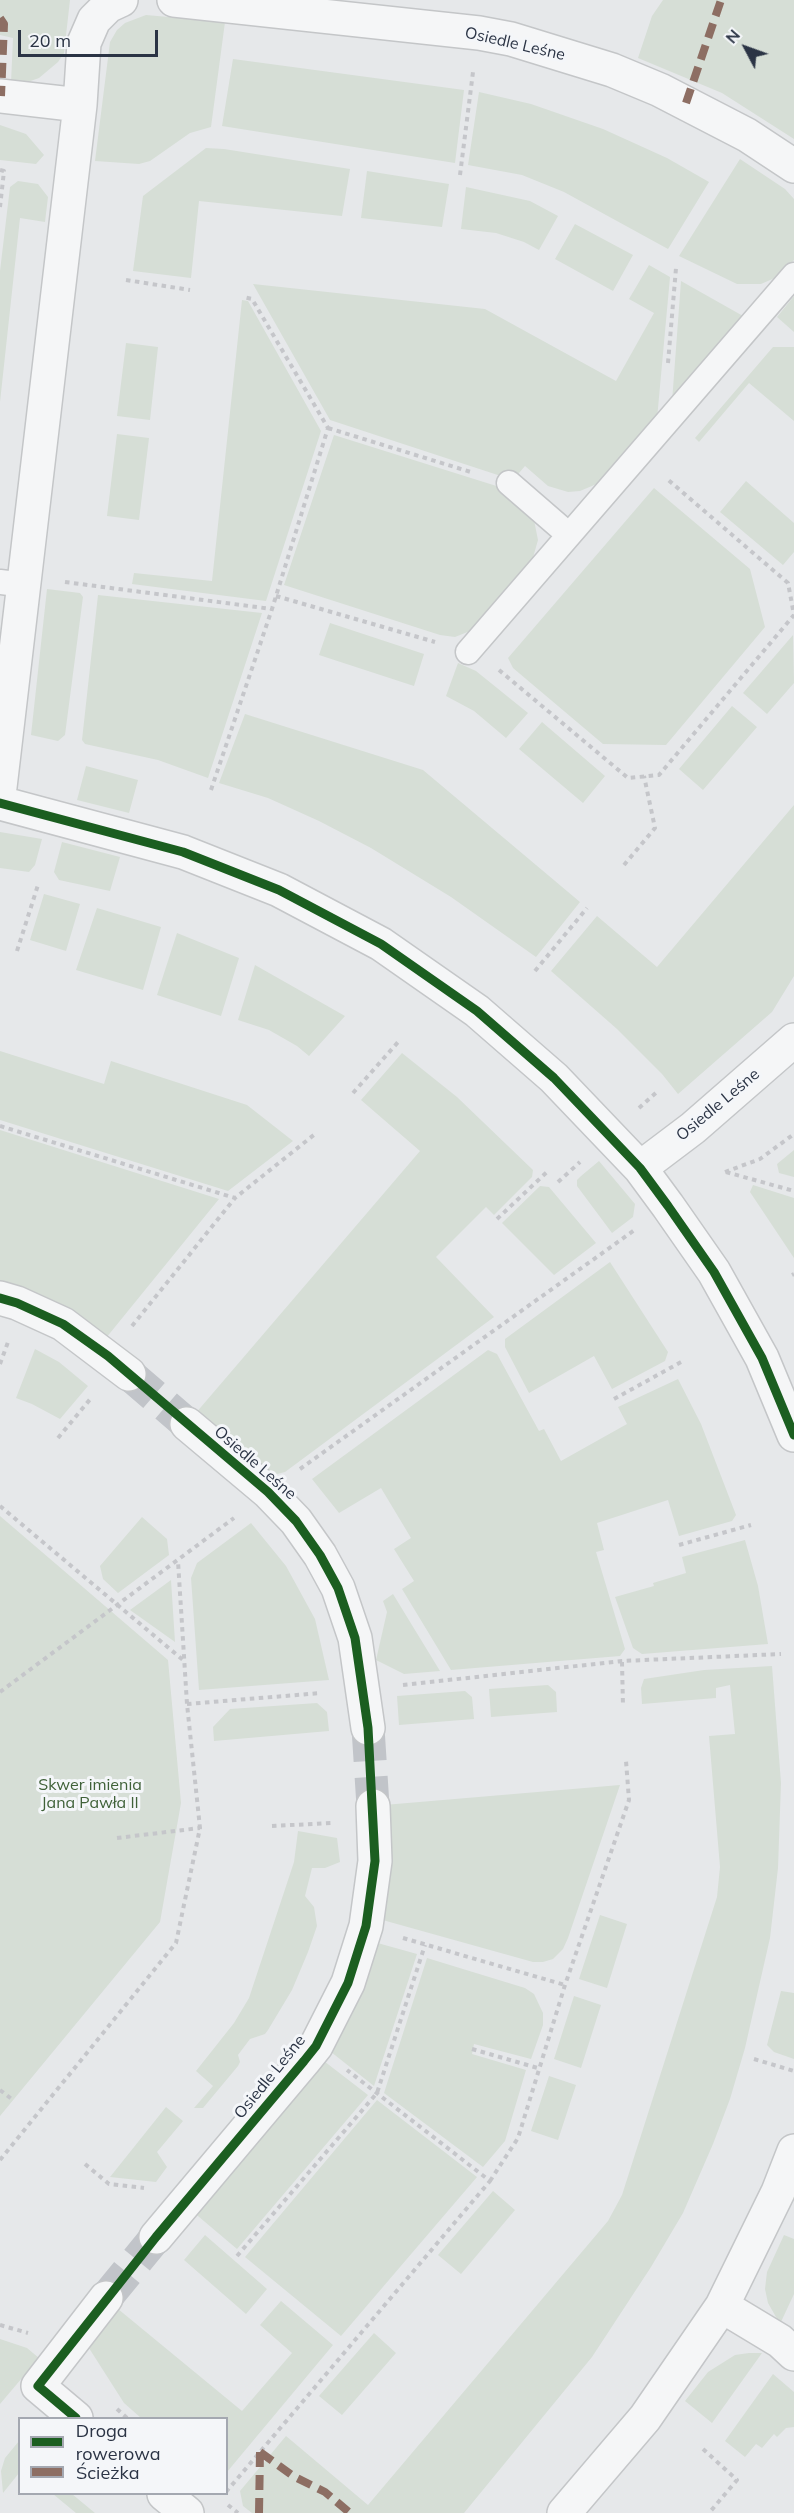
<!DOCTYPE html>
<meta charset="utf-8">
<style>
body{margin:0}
#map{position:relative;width:794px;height:2513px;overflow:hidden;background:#e6e8ea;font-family:Mulish,sans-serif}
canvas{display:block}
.legend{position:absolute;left:18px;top:2417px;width:210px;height:78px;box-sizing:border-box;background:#f4f6f9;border:2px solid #a4a8b1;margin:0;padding:8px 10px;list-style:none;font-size:18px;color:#2b3445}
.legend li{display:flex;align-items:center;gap:12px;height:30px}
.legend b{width:30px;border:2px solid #a4a8b1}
.north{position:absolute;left:716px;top:18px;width:60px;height:60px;-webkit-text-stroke:4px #f4f6f9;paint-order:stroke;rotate:311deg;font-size:16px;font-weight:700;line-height:24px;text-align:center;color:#2b3445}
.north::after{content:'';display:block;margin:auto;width:21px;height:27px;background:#2b3445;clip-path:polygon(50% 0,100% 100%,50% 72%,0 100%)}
.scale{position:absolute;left:18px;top:30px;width:140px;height:27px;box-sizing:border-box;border:3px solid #2b3445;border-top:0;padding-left:8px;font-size:18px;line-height:21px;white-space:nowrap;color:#2b3445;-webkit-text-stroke:4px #f4f6f9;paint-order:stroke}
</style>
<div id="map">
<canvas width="794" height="2513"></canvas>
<ul class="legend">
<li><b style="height:8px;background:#1b5e20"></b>Droga rowerowa</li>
<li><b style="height:8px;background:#8d6e63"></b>Ścieżka</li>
</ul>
<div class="north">N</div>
<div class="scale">20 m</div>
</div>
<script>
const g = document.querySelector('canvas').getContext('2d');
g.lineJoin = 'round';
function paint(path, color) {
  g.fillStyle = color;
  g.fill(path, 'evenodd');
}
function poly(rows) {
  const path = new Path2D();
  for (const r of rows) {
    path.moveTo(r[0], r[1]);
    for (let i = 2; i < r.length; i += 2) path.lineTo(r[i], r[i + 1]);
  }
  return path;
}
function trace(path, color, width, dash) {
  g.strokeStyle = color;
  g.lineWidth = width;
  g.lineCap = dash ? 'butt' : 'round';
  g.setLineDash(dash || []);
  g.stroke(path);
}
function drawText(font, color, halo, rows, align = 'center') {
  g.font = font + ' Mulish,sans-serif';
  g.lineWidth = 6;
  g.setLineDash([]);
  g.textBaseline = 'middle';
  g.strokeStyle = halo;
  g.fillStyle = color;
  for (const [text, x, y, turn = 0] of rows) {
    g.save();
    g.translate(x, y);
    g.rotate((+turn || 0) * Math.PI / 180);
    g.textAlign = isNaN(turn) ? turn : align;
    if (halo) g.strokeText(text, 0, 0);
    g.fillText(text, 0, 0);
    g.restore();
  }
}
const green = poly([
 [0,0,70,0,64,53,58,62,39,78,25,83,11,83,13,38,0,35],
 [663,0,794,0,794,139,722,93,638,58,652,16],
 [146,15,225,22,211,127,190,133,150,161,139,164,95,161,110,42,117,30,125,23],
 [233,59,464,90,455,163,222,126],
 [479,92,531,104,603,129,667,158,709,182,668,249,564,192,522,175,468,165],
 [0,125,26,134,44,155,36,164,0,160],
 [206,148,224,149,350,169,342,216,199,201,191,278,133,271,143,196],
 [740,159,785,189,794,199,794,260,777,277,761,284,737,284,679,256],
 [367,171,449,184,442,227,361,218],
 [18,181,38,184,48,197,45,222,20,218,0,402,0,271,10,187],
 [466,187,530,201,558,216,539,250,524,242,496,233,461,229],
 [575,224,633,255,613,291,555,259],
 [649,265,670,277,657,419,599,483,580,491,568,492,548,486,525,466,513,480,330,420,253,284,485,309,616,381,654,313,629,299],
 [681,281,743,316,672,402],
 [794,296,794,332,777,317],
 [242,300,248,301,321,431,266,601,132,584,134,573,212,581],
 [126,343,158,347,150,420,117,416],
 [773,347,794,347,794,421,749,383,699,442,695,438],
 [117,434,149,438,139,520,107,516],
 [334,435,506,489,534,520,538,540,532,561,470,631,455,637,440,635,284,585],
 [746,481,794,523,794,552,783,565,720,512],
 [654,488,750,569,765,627,666,745,603,744,513,668,508,658],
 [47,589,80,593,83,597,65,735,58,741,31,735],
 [98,595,262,613,208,778,158,760,85,744,82,740],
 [330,623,424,654,414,686,319,655],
 [793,635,794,683,767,714,743,693],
 [458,663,476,671,528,713,506,738,474,711,446,696],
 [732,706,757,727,703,790,679,769],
 [245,714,423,770,580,902,536,957,451,897,371,848,319,821,268,798,219,783],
 [542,722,605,776,583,803,519,749],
 [86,766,138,780,129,813,77,800],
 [794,805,794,976,772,1012,678,1094,662,1074,617,1029,551,971,597,916,657,967],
 [0,832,42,839,35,865,29,872,0,868],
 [62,842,120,857,110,891,59,880,54,872],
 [44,894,80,904,66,951,30,940],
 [97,908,161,927,143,990,76,970],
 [177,933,239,958,221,1016,157,995],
 [255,965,345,1016,309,1056,297,1046,269,1030,238,1020],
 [0,1051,104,1084,111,1061,247,1105,293,1141,228,1191,0,1120],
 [402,1053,457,1097,533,1170,532,1177,494,1215,486,1207,436,1257,494,1317,285,1472,273,1475,195,1414,420,1151,361,1100],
 [0,1130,219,1199,106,1338,0,1284],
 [794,1150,794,1177,779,1173,777,1164],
 [599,1161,635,1204,633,1217,612,1233,577,1186,577,1180,581,1176],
 [753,1185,794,1198,794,1258,750,1192],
 [540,1186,549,1187,596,1243,554,1275,502,1223],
 [610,1262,668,1352,665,1361,612,1389,594,1356,529,1393,505,1347,505,1339],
 [35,1349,59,1362,88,1386,60,1419,32,1404,16,1398],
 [488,1350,497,1354,539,1431,544,1429,561,1461,627,1424,618,1407,678,1379,701,1424,736,1515,732,1521,679,1536,668,1500,597,1523,604,1550,596,1552,625,1649,620,1656,451,1670,402,1589,414,1581,394,1549,411,1538,381,1488,339,1513,312,1479],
 [0,1516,168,1660,181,1803,160,1922,0,2116],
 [142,1517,167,1539,169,1555,118,1593,103,1579,100,1566],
 [251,1523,286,1566,315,1619,329,1680,199,1690,191,1578,197,1563],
 [745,1540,758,1586,768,1644,642,1654,633,1648,615,1597,654,1586,653,1583,686,1573,682,1557],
 [171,1580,175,1642,130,1610],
 [393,1594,440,1671,404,1674,376,1660,387,1612,383,1601],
 [772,1666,781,1783,778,1868,770,1938,745,2048,730,2099,713,2144,683,2213,651,2267,592,2357,464,2513,252,2513,243,2506,240,2491,286,2436,368,2505,608,2221,622,2195,717,1897,720,1867,709,1736,735,1734,730,1685,716,1688,716,1698,642,1704,641,1688,644,1679,704,1670],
 [548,1685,556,1692,557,1712,491,1717,489,1689],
 [465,1691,472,1697,474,1719,399,1725,397,1696],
 [317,1703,327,1712,329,1731,214,1741,213,1727,230,1709],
 [620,1785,568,1938,563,1949,553,1959,543,1962,533,1962,379,1919,384,1805],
 [298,1831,337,1838,340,1862,325,1868,312,1868,305,1896,314,1907,317,1926,308,1952,292,1990,268,2030,265,2034,250,2039,238,2055,240,2062,238,2066,203,2108,194,2108,213,2086,196,2071,234,2023,249,1998,294,1862],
 [600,1915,627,1924,607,1988,579,1979],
 [374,1942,417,1954,374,2086,326,2048],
 [427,1958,525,1988,534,1994,543,2013,543,2025,531,2059,474,2044,472,2054,526,2070,505,2141,483,2167,384,2093],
 [781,1991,794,1993,794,2059,774,2052,767,2045],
 [574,1996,601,2005,581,2068,554,2059],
 [320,2058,368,2095,237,2249,192,2211],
 [549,2076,576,2085,558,2140,531,2131],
 [377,2100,477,2177,341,2336,245,2257],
 [166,2107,183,2121,157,2152,167,2167,156,2182,110,2177],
 [493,2191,515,2210,461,2274,438,2255],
 [205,2235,267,2289,246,2314,184,2260],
 [784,2235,794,2239,794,2294,780,2324,768,2303,765,2289,767,2272],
 [281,2301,333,2345,227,2472,226,2418,141,2418,124,2403,87,2345,112,2304,242,2411,292,2353,260,2325],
 [374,2333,396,2353,342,2415,319,2396],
 [0,2339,27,2348,39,2358,0,2404],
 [749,2353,762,2353,712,2423,685,2401,708,2372,735,2355],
 [773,2374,794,2392,794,2427,786,2428,777,2437,774,2434,762,2448,756,2444,745,2457,725,2441],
 [19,2441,19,2473,3,2493,1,2471,5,2458],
 [53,2494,72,2494,95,2513,76,2513]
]);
const minorTunnel = poly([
 [129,1374,187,1424],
 [368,1728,373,1806],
 [106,2298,156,2237]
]);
const path = poly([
 [0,170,4,171,0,207],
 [460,175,473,72],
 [126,280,190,290],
 [668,363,676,268],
 [328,428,474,473],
 [65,582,272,609,328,428,252,299,243,297],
 [276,596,435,642],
 [499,670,628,778,659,775,794,615,788,583,666,478],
 [211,790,272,609],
 [624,865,655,828,644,776],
 [17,951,38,885],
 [535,971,587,908],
 [353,1093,399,1041],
 [639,1108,659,1090],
 [0,1126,235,1198,315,1134],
 [725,1172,760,1159,794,1134],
 [726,1172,794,1191],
 [558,1182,580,1162],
 [497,1219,548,1171],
 [792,1275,794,1274],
 [132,1326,235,1198],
 [0,1364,8,1342],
 [614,1399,683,1361],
 [58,1438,92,1397],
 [300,1469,636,1229],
 [0,1506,183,1660],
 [679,1545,751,1525],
 [622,1662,623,1706],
 [403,1685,622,1661,781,1654],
 [0,1692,234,1518],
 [187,1704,321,1693],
 [272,1826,332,1823],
 [117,1838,200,1828],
 [403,1938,565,1985],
 [472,2049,541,2069],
 [754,2059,794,2071],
 [0,2090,13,2100],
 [0,2160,176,1943,200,1828,187,1704,178,1561],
 [85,2164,109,2184,144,2188],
 [490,2181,518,2138,565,1985,629,1800,626,1761],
 [237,2256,377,2093,425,1945],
 [0,2325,28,2333],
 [117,2409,127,2418],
 [703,2449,737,2480,709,2513],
 [226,2492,490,2181,347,2070],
 [228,2505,238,2513]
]);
const service = poly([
 [509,483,569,535],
 [0,582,25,585],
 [468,652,794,275]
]);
const minor = poly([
 [174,0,479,33,511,39,612,70,660,90,747,135,794,166],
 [0,96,80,105],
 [0,787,80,105,84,43,94,20,108,6,121,0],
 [0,803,183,852,279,890,381,944,477,1011,554,1078,640,1168,668,1206,714,1272,762,1358,794,1435],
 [640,1168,693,1128,794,1040],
 [0,1298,17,1303,63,1324,129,1374],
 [187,1424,268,1492,296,1521,320,1555,338,1588,355,1638,368,1728],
 [156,2237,304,2061,316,2046,348,1983,366,1926,375,1861,373,1806],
 [722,2306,780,2341,794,2354],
 [76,2418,38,2386,106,2298],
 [164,2494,187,2513],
 [564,2513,645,2418,722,2306,778,2192,794,2151]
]);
const quiet = poly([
 [0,18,4,24,1,96],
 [686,103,721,0],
 [260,2452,293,2476,325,2492,350,2513],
 [259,2513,260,2452]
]);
const cycleway = poly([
 [0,803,183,852,279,890,381,944,477,1011,554,1078,640,1168,668,1206,714,1272,762,1358,794,1435],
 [0,1298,17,1303,63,1324,108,1356,268,1492,296,1521,320,1555,338,1588,355,1638,368,1728,375,1861,366,1926,348,1983,316,2046,304,2061,156,2237,38,2386,76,2418]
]);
const streetNames = [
 ["Osiedle Leśne",515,44,13],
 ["Osiedle Leśne",718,1105,-40],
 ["Osiedle Leśne",255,1463,41],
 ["Osiedle Leśne",270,2077,-51]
];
const parkNames = [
 ["Skwer imienia",90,1785],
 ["Jana Pawła II",90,1803]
];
paint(green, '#d6ded6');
trace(minorTunnel, '#c1c4c9', 33, [33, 16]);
trace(service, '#c4c6c8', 27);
trace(minor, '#c4c6c8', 36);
trace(path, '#c5c6ca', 4, [4.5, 4.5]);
trace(service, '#f5f6f7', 24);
trace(minor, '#f5f6f7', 33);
trace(quiet, '#8d6e63', 8, [15, 8]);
trace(cycleway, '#1b5e20', 9);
drawText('16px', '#2b3445', '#f4f6f9', streetNames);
drawText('16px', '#3f6138', '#f4f6f9', parkNames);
</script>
